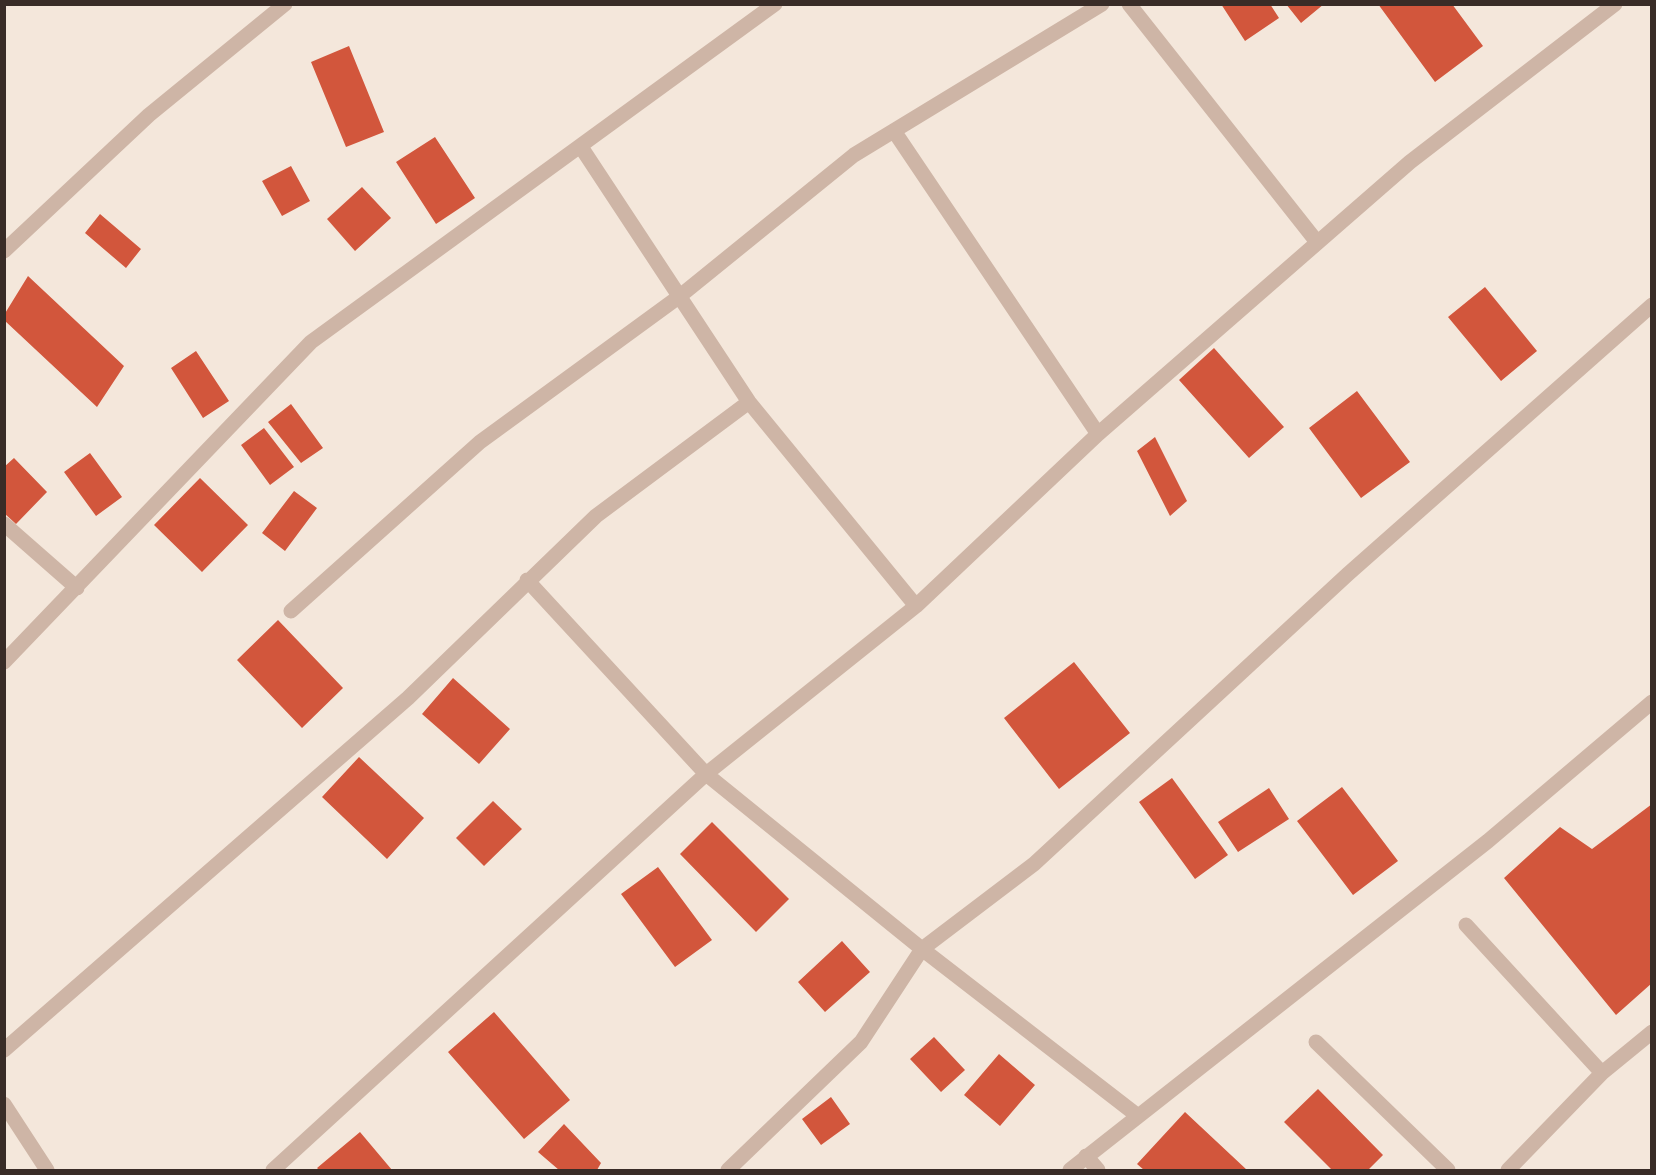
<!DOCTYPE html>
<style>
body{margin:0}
#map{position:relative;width:1656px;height:1175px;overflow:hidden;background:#f4e7db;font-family:Cabin,sans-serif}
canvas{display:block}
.frame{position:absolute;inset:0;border:6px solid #392c27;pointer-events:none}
</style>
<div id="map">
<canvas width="1656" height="1175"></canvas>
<div class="frame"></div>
</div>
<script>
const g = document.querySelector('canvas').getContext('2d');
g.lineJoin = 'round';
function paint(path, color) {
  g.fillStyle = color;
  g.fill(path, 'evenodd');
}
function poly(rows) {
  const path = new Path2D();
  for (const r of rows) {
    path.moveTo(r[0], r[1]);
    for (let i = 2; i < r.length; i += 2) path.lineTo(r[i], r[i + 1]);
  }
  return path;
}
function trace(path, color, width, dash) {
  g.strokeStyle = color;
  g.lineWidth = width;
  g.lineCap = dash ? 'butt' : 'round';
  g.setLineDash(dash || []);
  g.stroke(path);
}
const building = poly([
 [1221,4,1270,4,1279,18,1245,41],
 [1286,4,1324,4,1301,23],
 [1378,4,1452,4,1483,46,1435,82],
 [349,46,384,132,346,147,311,62],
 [435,137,475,198,436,224,396,162],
 [291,166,310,201,282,216,262,181],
 [362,187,391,218,355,251,327,219],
 [100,214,141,249,126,268,85,233],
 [28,276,124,366,97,407,4,320,4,315],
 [1485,287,1537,351,1501,381,1448,317],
 [1214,348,1284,427,1249,458,1179,380],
 [196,351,229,401,203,418,171,368],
 [1357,391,1410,462,1361,498,1309,428],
 [291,404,323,448,301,463,268,422],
 [264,428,294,467,270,485,241,445],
 [1155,437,1187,501,1170,516,1137,451],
 [90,453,122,497,96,516,64,472],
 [14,458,47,492,16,524,4,513,4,467],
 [200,478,248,525,202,572,154,525],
 [294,491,317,508,285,551,262,533],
 [278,620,343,688,302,728,237,660],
 [1074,662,1130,733,1059,789,1004,718],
 [453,678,510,729,479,764,422,714],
 [359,757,424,818,387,859,322,797],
 [1172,778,1228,855,1195,879,1139,802],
 [1342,787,1398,861,1353,895,1297,821],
 [1269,788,1289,819,1238,852,1218,822],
 [493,801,522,829,484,866,456,838],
 [1652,804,1652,983,1616,1015,1504,878,1560,827,1592,849],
 [712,822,789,899,756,932,680,854],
 [658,867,712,940,675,967,621,894],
 [842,941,870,972,825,1012,798,982],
 [494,1012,570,1100,524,1139,448,1052],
 [934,1037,965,1070,941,1092,910,1059],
 [999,1054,1035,1085,1000,1126,964,1095],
 [1318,1089,1383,1155,1368,1170,1332,1170,1284,1122],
 [831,1097,850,1124,821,1145,802,1119],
 [1185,1112,1247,1170,1144,1170,1137,1164],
 [564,1124,601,1163,597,1170,559,1170,538,1152],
 [360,1132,392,1170,319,1170,317,1168]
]);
const minor = poly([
 [1129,4,1317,242],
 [894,131,1098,434],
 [581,147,749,402,916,606],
 [4,251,149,115,285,4],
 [4,524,77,588],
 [527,580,706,774,922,949,1138,1116],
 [291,611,480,442,680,296,854,155,1102,4],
 [4,662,311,342,775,4],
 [1466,925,1602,1073],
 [1316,1042,1448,1170],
 [4,1050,408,698,596,516,749,402],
 [4,1104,47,1170],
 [1086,1156,1098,1170],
 [273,1170,706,774,916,606,1098,434,1410,162,1615,4],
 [728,1170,861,1042,922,949,1034,864,1348,574,1652,305],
 [1070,1170,1488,841,1652,702],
 [1508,1170,1602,1073,1652,1032]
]);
paint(building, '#d2563c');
trace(minor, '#ceb5a6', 15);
</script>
